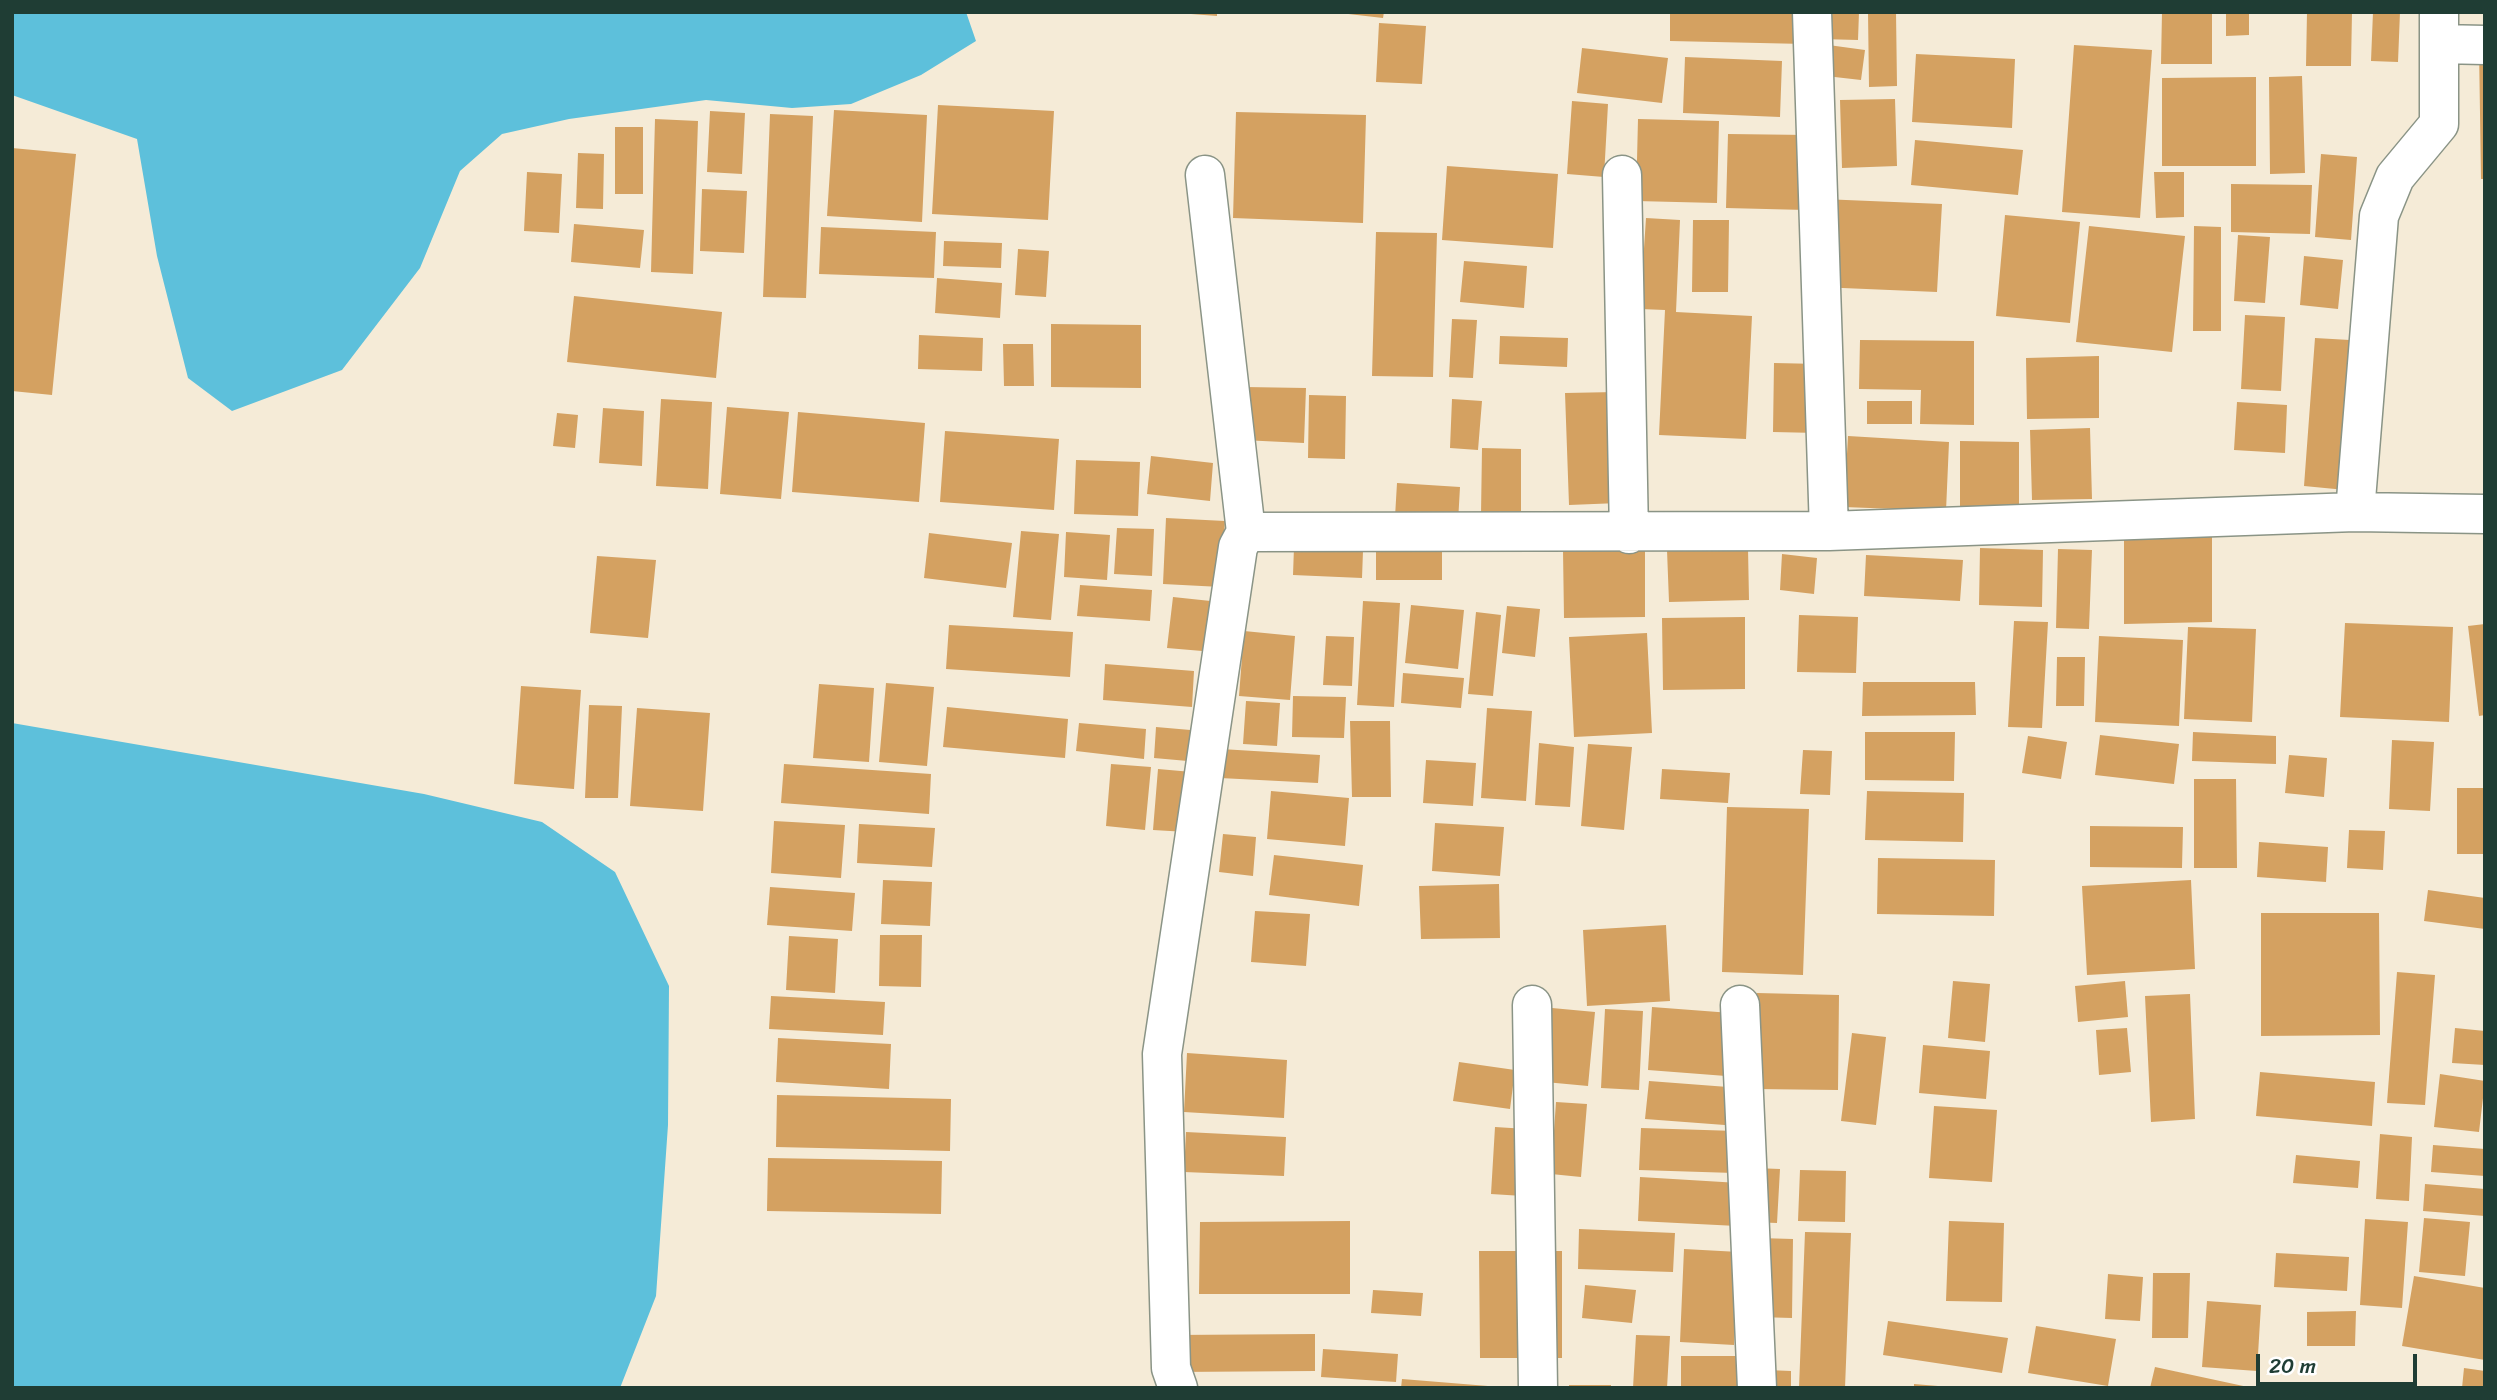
<!DOCTYPE html>
<style>
body{margin:0}
#map{position:relative;width:2497px;height:1400px;overflow:hidden;background:#f5ebd7;font-family:Sriracha,sans-serif}
canvas{display:block}
.frame{position:absolute;inset:0;border:14px solid #1f3d34;pointer-events:none}
.scale{position:absolute;left:2256px;top:1354px;width:161px;height:32px;box-sizing:border-box;border:4px solid #1f3d34;border-top:0;padding-left:9px;font-size:21px;line-height:24px;white-space:nowrap;color:#1f3d34;-webkit-text-stroke:5px #fff;paint-order:stroke}
</style>
<div id="map">
<canvas width="2497" height="1400"></canvas>
<div class="frame"></div>
<div class="scale">20 m</div>
</div>
<script>
const g = document.querySelector('canvas').getContext('2d');
g.lineJoin = 'round';
function paint(path, color) {
  g.fillStyle = color;
  g.fill(path, 'evenodd');
}
function poly(rows) {
  const path = new Path2D();
  for (const r of rows) {
    path.moveTo(r[0], r[1]);
    for (let i = 2; i < r.length; i += 2) path.lineTo(r[i], r[i + 1]);
  }
  return path;
}
function trace(path, color, width, dash) {
  g.strokeStyle = color;
  g.lineWidth = width;
  g.lineCap = dash ? 'butt' : 'round';
  g.setLineDash(dash || []);
  g.stroke(path);
}
const water = poly([
 [12,12,966,12,976,41,921,75,851,104,792,108,706,100,569,119,502,134,460,171,420,268,342,370,232,411,188,378,157,256,137,139,12,95],
 [12,723,424,794,542,822,615,872,669,986,668,1125,656,1296,620,1388,12,1388]
]);
const building = poly([
 [1191,12,1217,12,1217,16,1191,14],
 [1331,12,1384,12,1383,18],
 [1670,12,1806,14,1805,44,1670,41],
 [1821,12,1859,12,1858,40,1820,39],
 [1868,12,1896,12,1897,86,1869,87],
 [2162,12,2212,12,2212,64,2161,64],
 [2226,12,2249,12,2249,35,2226,36],
 [2307,12,2352,12,2351,66,2306,66],
 [2373,12,2400,12,2398,62,2371,61],
 [1379,23,1426,26,1422,84,1376,82],
 [1821,44,1865,50,1861,80,1817,75],
 [2074,45,2152,50,2140,218,2062,212],
 [2485,47,2485,179,2481,179,2479,48],
 [1582,48,1668,58,1662,103,1577,93],
 [1916,54,2015,59,2012,128,1912,122],
 [1685,57,1782,61,1780,117,1683,113],
 [2302,76,2305,173,2270,174,2269,77],
 [2256,77,2256,166,2162,166,2162,78],
 [1895,99,1897,166,1842,168,1840,100],
 [1572,101,1608,104,1604,177,1567,174],
 [938,105,1054,111,1048,220,932,214],
 [834,110,927,115,922,222,827,216],
 [710,111,745,113,742,174,707,172],
 [1236,112,1366,115,1363,223,1233,218],
 [770,114,813,116,806,298,763,297],
 [655,119,698,121,693,274,651,272],
 [1638,119,1719,121,1717,203,1636,201],
 [615,127,643,127,643,194,615,194],
 [1728,134,1808,135,1806,210,1726,208],
 [1915,140,2023,150,2018,195,1911,185],
 [12,148,76,154,52,395,12,391],
 [578,153,604,154,603,209,576,208],
 [2321,154,2357,157,2351,240,2315,237],
 [1447,166,1558,174,1553,248,1442,240],
 [527,172,562,174,559,233,524,231],
 [2154,172,2184,172,2184,217,2156,218],
 [2231,184,2312,185,2310,234,2231,232],
 [702,189,747,191,744,253,700,251],
 [1822,199,1942,204,1937,292,1819,287],
 [2005,215,2080,222,2070,323,1996,316],
 [1646,218,1680,220,1676,312,1752,316,1746,439,1659,435,1665,310,1640,309],
 [1693,220,1729,220,1728,292,1692,292],
 [574,224,644,230,640,268,571,262],
 [2089,226,2185,236,2172,352,2076,342],
 [2194,226,2221,227,2221,331,2193,331],
 [821,227,936,232,934,278,819,274],
 [1376,232,1437,233,1433,377,1372,376],
 [2238,235,2270,237,2265,303,2234,301],
 [944,241,1002,243,1001,268,943,266],
 [1018,249,1049,251,1046,297,1015,295],
 [2304,256,2343,260,2338,309,2300,305],
 [1464,261,1527,266,1524,308,1460,302],
 [937,278,1002,283,1000,318,935,313],
 [574,296,722,312,716,378,567,362],
 [2245,315,2285,317,2281,391,2241,389],
 [1452,319,1477,320,1473,378,1449,377],
 [1051,324,1141,325,1141,388,1051,387],
 [919,335,983,338,982,371,918,369],
 [1500,336,1568,338,1567,367,1499,364],
 [2315,338,2367,341,2356,491,2304,486],
 [1860,340,1974,341,1974,425,1920,424,1921,390,1859,389],
 [1003,344,1033,344,1034,386,1004,386],
 [2099,356,2099,418,2027,419,2026,358],
 [1774,363,1820,364,1818,433,1773,432],
 [1245,387,1306,388,1304,443,1242,440],
 [1616,392,1619,503,1569,505,1565,393],
 [1309,395,1346,396,1345,459,1308,458],
 [661,399,712,402,708,489,656,486],
 [1452,399,1482,401,1478,450,1450,448],
 [1867,401,1912,401,1912,424,1867,424],
 [2237,402,2287,405,2285,453,2234,450],
 [727,407,789,412,781,499,720,494],
 [603,408,644,411,642,466,599,463],
 [798,412,925,423,919,502,792,492],
 [557,413,578,415,575,448,553,446],
 [2090,428,2092,499,2032,500,2030,430],
 [945,431,1059,439,1054,510,940,502],
 [1848,436,1949,442,1946,511,1844,507],
 [1960,441,2019,442,2019,514,1960,513],
 [1482,448,1521,449,1521,515,1481,515],
 [1151,456,1213,463,1210,501,1147,494],
 [1076,460,1140,462,1138,516,1074,514],
 [1397,483,1460,487,1458,522,1395,517],
 [1166,518,1225,521,1221,587,1163,584],
 [1117,528,1154,529,1152,576,1114,574],
 [1021,531,1059,534,1051,620,1013,617],
 [1066,532,1110,535,1107,580,1064,577],
 [2212,532,2212,622,2124,624,2124,533],
 [929,533,1012,543,1006,588,924,578],
 [1442,546,1442,580,1376,580,1376,547],
 [1294,547,1363,551,1362,578,1293,575],
 [1748,548,1749,600,1669,602,1667,550],
 [1980,548,2043,550,2042,607,1979,605],
 [1645,549,1645,617,1564,618,1563,550],
 [2058,549,2092,550,2089,629,2056,628],
 [1782,554,1817,558,1814,594,1780,590],
 [1866,555,1963,560,1960,601,1864,596],
 [597,556,656,560,648,638,590,633],
 [1080,585,1152,590,1150,621,1077,616],
 [1173,597,1220,602,1214,652,1167,648],
 [1363,601,1400,603,1394,707,1357,705],
 [1411,605,1464,610,1458,669,1405,663],
 [1507,606,1540,609,1535,657,1502,653],
 [1476,612,1501,615,1493,696,1468,694],
 [1799,615,1858,617,1856,673,1797,672],
 [1745,617,1745,689,1663,690,1662,618],
 [2014,621,2048,622,2042,728,2008,727],
 [2345,623,2453,627,2449,722,2340,717],
 [2485,624,2485,715,2479,716,2468,626],
 [949,625,1073,632,1070,677,946,669],
 [2188,627,2256,629,2252,722,2184,719],
 [1244,631,1295,636,1290,700,1239,696],
 [1647,633,1652,733,1574,737,1569,637],
 [1326,636,1354,637,1352,686,1323,685],
 [2099,636,2183,640,2179,726,2095,722],
 [2057,657,2085,657,2084,706,2056,706],
 [1105,664,1194,671,1192,707,1103,700],
 [1403,673,1464,678,1461,708,1401,703],
 [1863,682,1975,682,1976,715,1862,716],
 [886,683,934,687,927,766,879,762],
 [819,684,874,688,869,762,813,758],
 [521,686,581,690,574,789,514,784],
 [1293,696,1346,697,1344,738,1292,737],
 [1246,701,1280,703,1277,746,1243,744],
 [589,705,622,706,618,798,585,798],
 [947,707,1068,719,1065,758,943,747],
 [637,708,710,713,703,811,630,806],
 [1487,708,1532,711,1526,801,1481,798],
 [1350,721,1390,721,1391,797,1352,797],
 [1079,723,1146,729,1144,759,1076,751],
 [1156,727,1202,731,1199,762,1154,758],
 [1865,732,1955,732,1954,781,1865,780],
 [2193,732,2276,736,2276,764,2192,761],
 [2100,735,2179,744,2174,784,2095,775],
 [2028,736,2067,742,2061,779,2022,773],
 [2392,740,2434,742,2430,811,2389,809],
 [1539,743,1574,747,1570,807,1535,805],
 [1588,744,1632,747,1624,830,1581,826],
 [1221,749,1320,755,1318,783,1220,778],
 [1803,750,1832,751,1830,795,1800,794],
 [2289,755,2327,758,2324,797,2285,793],
 [1426,760,1476,763,1473,806,1423,803],
 [784,764,931,774,929,814,781,803],
 [1111,764,1151,767,1145,830,1106,826],
 [1158,769,1192,772,1187,832,1153,830],
 [1662,769,1730,773,1728,803,1660,799],
 [2194,779,2236,779,2237,868,2194,868],
 [2457,788,2485,788,2485,854,2457,854],
 [1271,791,1349,798,1345,846,1267,839],
 [1867,791,1964,793,1963,842,1865,840],
 [1727,807,1809,809,1803,975,1722,972],
 [774,821,845,825,841,878,771,873],
 [1435,823,1504,827,1500,876,1432,871],
 [859,824,935,828,932,867,857,863],
 [2090,826,2183,827,2182,868,2090,867],
 [2349,830,2385,831,2383,870,2347,868],
 [1223,834,1256,837,1253,876,1219,872],
 [2259,842,2328,847,2326,882,2257,877],
 [1274,855,1363,865,1359,906,1269,895],
 [1878,858,1995,860,1994,916,1877,914],
 [883,880,932,882,930,926,881,924],
 [2191,880,2195,969,2087,975,2082,886],
 [1499,884,1500,938,1421,939,1419,886],
 [770,887,855,893,852,931,767,925],
 [2428,890,2485,898,2485,929,2424,921],
 [1255,911,1310,914,1306,966,1251,962],
 [2261,913,2379,913,2380,1035,2261,1036],
 [1666,925,1670,1001,1587,1006,1583,930],
 [880,935,922,935,921,987,879,986],
 [789,936,838,939,835,993,786,990],
 [2397,972,2435,975,2425,1105,2387,1103],
 [1953,981,1990,984,1985,1042,1948,1038],
 [2125,981,2128,1017,2078,1022,2075,986],
 [1757,993,1839,995,1838,1090,1755,1089],
 [2190,994,2195,1119,2151,1122,2145,996],
 [771,996,885,1002,883,1035,769,1029],
 [1652,1007,1731,1013,1726,1076,1648,1070],
 [1552,1008,1595,1012,1588,1086,1545,1082],
 [1605,1009,1643,1011,1639,1090,1601,1088],
 [2127,1028,2131,1072,2099,1075,2096,1030],
 [2455,1028,2485,1031,2485,1065,2452,1063],
 [1852,1033,1886,1037,1876,1125,1841,1121],
 [778,1038,891,1044,889,1089,776,1082],
 [1923,1045,1990,1051,1986,1099,1919,1093],
 [1187,1053,1287,1060,1284,1118,1184,1112],
 [1459,1062,1515,1070,1510,1109,1453,1101],
 [2260,1072,2375,1082,2372,1126,2256,1116],
 [2440,1074,2485,1081,2479,1132,2434,1127],
 [1649,1081,1741,1088,1738,1126,1645,1119],
 [777,1095,951,1099,950,1151,776,1147],
 [1556,1102,1587,1104,1581,1177,1551,1174],
 [1934,1106,1997,1110,1992,1182,1929,1178],
 [1495,1127,1543,1130,1539,1197,1491,1194],
 [1641,1128,1736,1131,1734,1173,1639,1170],
 [1186,1132,1286,1137,1284,1176,1184,1172],
 [2380,1134,2412,1137,2409,1201,2376,1199],
 [2433,1145,2485,1149,2485,1176,2431,1172],
 [2296,1155,2360,1161,2358,1188,2293,1183],
 [768,1158,942,1161,941,1214,767,1211],
 [1754,1168,1780,1169,1777,1223,1751,1222],
 [1800,1170,1846,1171,1845,1222,1798,1221],
 [1640,1177,1739,1183,1737,1226,1638,1221],
 [2425,1184,2485,1189,2485,1216,2423,1211],
 [2424,1218,2470,1222,2465,1276,2419,1272],
 [2365,1219,2408,1222,2402,1308,2360,1305],
 [1350,1221,1350,1294,1199,1294,1200,1222],
 [1949,1221,2004,1223,2002,1302,1946,1301],
 [1579,1229,1675,1233,1673,1272,1578,1269],
 [1805,1232,1851,1233,1845,1388,1799,1388],
 [1759,1238,1793,1239,1792,1318,1758,1317],
 [1684,1249,1739,1252,1734,1345,1680,1342],
 [1479,1251,1562,1251,1562,1358,1480,1358],
 [2276,1253,2349,1257,2347,1291,2274,1287],
 [2153,1273,2190,1273,2188,1338,2152,1338],
 [2108,1274,2143,1277,2140,1321,2105,1319],
 [2414,1276,2485,1288,2485,1360,2402,1346],
 [1585,1285,1636,1290,1632,1323,1582,1318],
 [1373,1290,1423,1293,1421,1316,1371,1313],
 [2207,1301,2261,1305,2257,1371,2202,1367],
 [2356,1311,2355,1346,2307,1346,2307,1312],
 [1888,1321,2008,1338,2002,1373,1883,1355],
 [2036,1326,2116,1339,2108,1386,2028,1373],
 [1315,1334,1315,1371,1174,1372,1174,1335],
 [1636,1335,1670,1336,1667,1388,1633,1388],
 [1323,1349,1398,1354,1396,1382,1321,1377],
 [1681,1356,1747,1356,1746,1388,1681,1388],
 [2155,1367,2248,1387,2247,1388,2150,1388],
 [2464,1368,2485,1371,2485,1388,2462,1388],
 [1767,1370,1791,1371,1791,1388,1766,1388],
 [1402,1379,1488,1386,1488,1388,1401,1388],
 [1914,1384,1938,1386,1938,1388,1914,1388],
 [1569,1385,1611,1385,1611,1388,1569,1388]
]);
const minor = poly([
 [1812,12,1829,531],
 [2439,44,2485,45],
 [1205,175,1246,532],
 [1622,175,1629,534],
 [2355,512,2485,514],
 [1532,1005,1538,1388],
 [1740,1005,1757,1388],
 [1178,1388,1171,1368,1162,1054,1238,547,1246,532,1829,531,2355,512,2379,216,2395,177,2439,124,2439,12]
]);
paint(water, '#5dc0db');
paint(building, '#d4a161');
trace(minor, '#8a9486', 41);
trace(minor, '#fff', 38);
</script>
